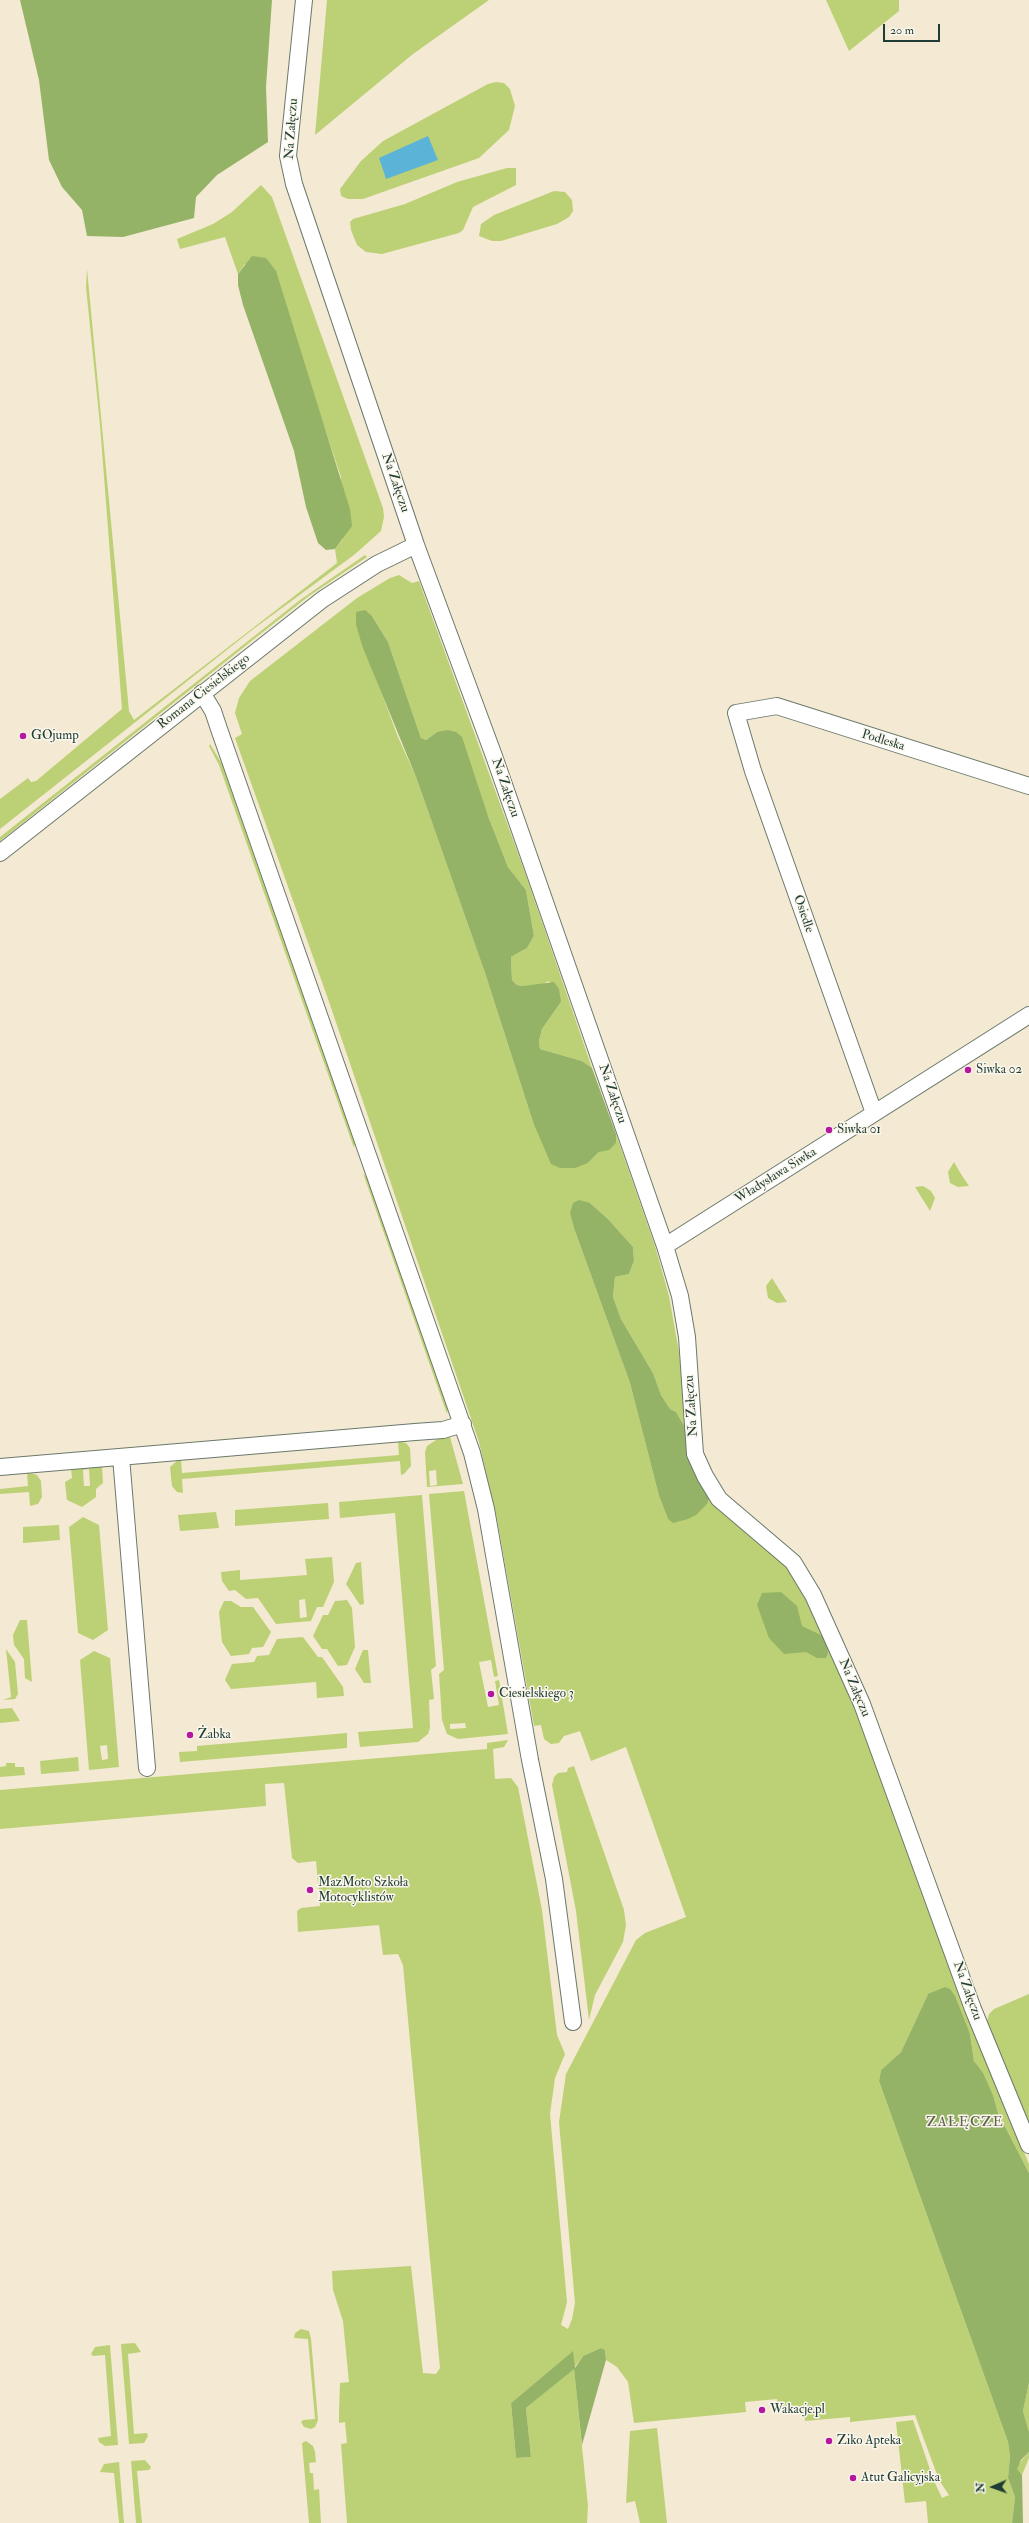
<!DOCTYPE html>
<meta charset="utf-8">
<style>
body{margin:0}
#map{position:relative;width:1029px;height:2523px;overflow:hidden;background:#f4e9d2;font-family:"IM FELL Double Pica",serif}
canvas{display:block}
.north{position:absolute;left:973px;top:2467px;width:40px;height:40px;-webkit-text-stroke:3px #fbf7ec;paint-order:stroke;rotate:268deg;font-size:11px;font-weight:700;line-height:16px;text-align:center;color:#1f3d34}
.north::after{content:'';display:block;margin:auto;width:14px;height:18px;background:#1f3d34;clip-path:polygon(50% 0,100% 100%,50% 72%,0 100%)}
.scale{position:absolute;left:883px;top:24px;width:57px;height:18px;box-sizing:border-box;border:2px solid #1f3d34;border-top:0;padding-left:5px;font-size:12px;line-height:14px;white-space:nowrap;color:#1f3d34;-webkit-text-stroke:3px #fbf7ec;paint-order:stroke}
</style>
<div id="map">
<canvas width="1029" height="2523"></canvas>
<div class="north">N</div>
<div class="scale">20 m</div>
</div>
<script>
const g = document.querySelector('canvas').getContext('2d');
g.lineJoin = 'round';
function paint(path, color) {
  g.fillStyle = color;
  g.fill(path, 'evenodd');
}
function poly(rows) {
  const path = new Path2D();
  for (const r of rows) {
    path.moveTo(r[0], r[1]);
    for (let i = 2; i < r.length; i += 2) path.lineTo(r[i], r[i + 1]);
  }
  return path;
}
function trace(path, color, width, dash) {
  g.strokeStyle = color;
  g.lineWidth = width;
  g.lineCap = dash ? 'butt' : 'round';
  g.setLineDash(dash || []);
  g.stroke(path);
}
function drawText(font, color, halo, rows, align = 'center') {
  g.font = font + ' "IM FELL Double Pica",serif';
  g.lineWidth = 3;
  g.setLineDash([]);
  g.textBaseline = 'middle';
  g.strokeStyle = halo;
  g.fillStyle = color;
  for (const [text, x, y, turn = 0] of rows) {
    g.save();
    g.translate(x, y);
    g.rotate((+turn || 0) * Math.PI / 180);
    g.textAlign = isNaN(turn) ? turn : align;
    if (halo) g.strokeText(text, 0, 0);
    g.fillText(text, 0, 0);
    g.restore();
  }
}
const green = poly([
 [327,0,489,0,413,54,315,135],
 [826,0,899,0,899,11,849,51],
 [496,82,504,83,510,89,515,106,509,130,479,158,363,199,348,199,341,196,340,189,361,161,383,141,488,84],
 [507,168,516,168,516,185,473,207,463,230,459,233,382,254,366,252,357,245,351,230,350,222,353,219,405,204,457,182],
 [261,185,272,197,383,508,384,517,381,531,354,555,252,630,0,829,0,799,28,778,31,782,36,781,122,709,100,425,86,287,87,269,129,711,134,720,337,563,335,549,343,539,341,477,300,354,245,264,238,274,225,237,180,249,177,239,213,224,232,212],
 [554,191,565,192,572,200,573,211,569,217,557,224,501,241,492,241,479,236,481,224,494,215],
 [365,555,367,557,309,596,254,639,0,841,0,837,300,600],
 [399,575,412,583,419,581,527,878,592,1068,582,1061,540,1049,539,1041,542,1029,561,1002,549,981,539,986,523,986,517,985,512,980,511,957,527,948,534,936,526,890,508,867,488,816,437,732,426,740,421,738,388,642,372,616,356,625,398,737,416,777,485,973,533,1122,588,1163,599,1152,616,1143,616,1134,655,1246,669,1296,679,1352,686,1429,676,1412,670,1409,661,1395,653,1373,621,1319,613,1297,615,1277,629,1274,634,1261,633,1247,608,1219,590,1203,575,1231,630,1383,659,1496,668,1519,710,1496,796,1575,849,1693,982,2052,1029,2164,1029,2173,998,2113,993,2095,974,2061,970,2034,928,1994,901,2052,881,2070,879,2081,1008,2442,1010,2456,1008,2478,1015,2497,1012,2523,928,2523,926,2501,905,2503,896,2422,913,2420,934,2481,942,2498,949,2495,939,2480,915,2415,850,2422,850,2417,805,2421,803,2406,777,2409,777,2399,745,2402,746,2412,634,2423,628,2382,617,2367,606,2360,605,2350,601,2348,583,2356,574,2368,588,2506,587,2523,347,2523,341,2444,347,2443,345,2422,339,2423,339,2411,340,2383,349,2382,343,2321,333,2290,332,2271,411,2266,423,2373,436,2374,440,2368,403,1965,398,1954,383,1955,379,1925,298,1932,297,1911,301,1908,320,1906,316,1861,298,1863,292,1858,284,1783,265,1784,266,1806,0,1829,0,1790,487,1749,487,1743,508,1740,504,1747,493,1749,495,1779,511,1778,518,1787,542,1910,557,2035,565,2054,555,2078,550,2114,567,2302,561,2325,568,2329,572,2319,575,2303,559,2122,566,2074,636,1940,645,1933,686,1917,626,1747,591,1761,580,1731,564,1736,559,1743,551,1744,544,1739,541,1725,534,1726,497,1519,479,1442,327,996,235,738,242,734,235,713,239,698,250,681,357,598,390,578],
 [572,2352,574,2368,526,2408,531,2457,516,2458,511,2403],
 [210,744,222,764,355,1143,354,1148,219,765,209,746],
 [954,1162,961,1174,969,1186,958,1187,950,1183,948,1172],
 [363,1173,367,1178,403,1278,448,1409,447,1414],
 [923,1186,931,1191,935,1198,930,1211,915,1187],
 [772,1278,787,1302,777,1303,768,1298,766,1286],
 [450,1437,463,1484,427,1487,425,1452,427,1446,439,1438],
 [436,1470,437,1485,430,1486,429,1471],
 [398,1441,406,1443,410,1448,411,1466,404,1474,401,1475,400,1461,182,1479,183,1493,177,1492,172,1486,170,1467,178,1460,181,1460,182,1473,399,1455],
 [102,1466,103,1483,96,1489,96,1497,82,1507,67,1500,65,1482,72,1478,71,1469],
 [89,1469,90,1486,84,1486,83,1470],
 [27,1472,37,1475,41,1481,42,1497,38,1504,30,1506,29,1492,0,1494,0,1489,28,1486],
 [464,1491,498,1676,494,1677,491,1660,479,1662,488,1707,499,1705,495,1681,499,1680,508,1734,458,1739,447,1734,442,1720,439,1674,444,1670,429,1494],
 [465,1723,466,1728,450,1729,450,1724],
 [422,1495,436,1666,431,1670,434,1699,429,1700,430,1728,428,1734,418,1742,360,1747,358,1732,413,1728,395,1513,340,1518,339,1502],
 [328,1503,329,1519,235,1526,235,1510],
 [216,1512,219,1528,180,1531,178,1515],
 [83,1517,99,1525,108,1630,93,1640,78,1633,69,1527],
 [59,1525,60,1540,23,1543,23,1527],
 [332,1557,334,1582,323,1607,317,1607,311,1621,276,1624,258,1598,246,1599,235,1590,229,1591,222,1581,221,1572,240,1570,240,1580,307,1575,305,1559],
 [305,1599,307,1617,300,1618,299,1600],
 [361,1562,364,1604,360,1605,346,1584,356,1563],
 [347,1600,352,1608,355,1647,347,1665,338,1666,327,1649,322,1649,313,1636,323,1615,328,1615,335,1601],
 [224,1601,231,1601,241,1607,253,1607,271,1632,263,1647,252,1648,249,1654,231,1656,222,1642,219,1612],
 [20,1620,27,1620,32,1682,25,1678,24,1659,14,1645,13,1635],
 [303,1637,318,1657,322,1657,343,1687,344,1696,317,1698,316,1682,231,1689,225,1680,232,1664,254,1662,257,1656,269,1655,277,1639],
 [6,1649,15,1662,18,1694,15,1699,3,1700,11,1697],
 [363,1650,368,1650,371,1683,364,1683,355,1669],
 [94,1651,110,1658,119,1767,89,1770,80,1660],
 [107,1745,108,1759,102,1760,100,1746],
 [12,1708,20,1721,0,1723,0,1709],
 [347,1733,347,1748,180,1762,179,1752,197,1751,197,1746],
 [78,1757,79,1771,41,1774,40,1761],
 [6,1763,15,1763,15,1767,24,1767,25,1775,0,1777,0,1767,6,1766],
 [574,1766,624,1910,626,1925,623,1942,595,1995,589,2020,576,1911,552,1785,554,1777,558,1773,567,1772,568,1768],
 [1029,1994,1029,2128,987,2021,989,2014,994,2009],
 [301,2329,309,2331,311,2339,318,2420,315,2427,311,2429,304,2427,301,2422,303,2420,315,2419,308,2339,294,2338,295,2333],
 [135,2343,141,2352,128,2354,134,2434,147,2433,148,2436,144,2443,129,2444,121,2344],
 [110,2345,118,2445,105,2446,99,2442,98,2438,111,2436,105,2355,93,2356,91,2354,95,2347],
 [1029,2383,1029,2432,1023,2411],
 [657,2428,667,2523,640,2523,635,2501,626,2503,630,2431],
 [306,2441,313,2446,315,2452,316,2462,309,2463,310,2473,313,2473,314,2490,319,2489,321,2523,309,2523,302,2443],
 [1029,2452,1029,2458,1022,2475,1017,2470,1017,2466],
 [145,2460,151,2467,149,2470,137,2471,142,2523,136,2523,131,2461],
 [119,2462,124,2523,119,2523,114,2473,100,2472,104,2464]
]);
const forest = poly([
 [20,0,272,0,266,87,268,142,217,175,196,197,194,218,123,237,87,236,82,210,62,187,49,160,39,80],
 [252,256,266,258,276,271,350,509,352,526,335,549,326,550,318,543,306,507,294,451,243,305,238,285,238,274],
 [365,610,372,616,388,642,421,738,426,740,437,732,448,730,456,732,462,737,488,816,508,867,526,890,534,936,527,948,511,957,512,980,517,985,523,986,554,982,559,989,561,1002,542,1029,539,1041,540,1049,582,1061,592,1068,616,1134,616,1143,609,1150,599,1152,588,1163,575,1168,560,1168,551,1164,533,1122,485,973,416,777,363,648,356,625,356,612],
 [579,1200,590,1203,608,1219,633,1247,634,1261,629,1274,615,1277,613,1297,621,1319,653,1373,661,1395,670,1409,676,1412,686,1429,688,1452,693,1470,710,1496,707,1504,696,1515,688,1519,673,1523,668,1519,659,1496,630,1383,575,1231,570,1213,573,1203],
 [781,1592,797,1606,802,1626,825,1637,828,1653,826,1658,817,1658,806,1652,784,1654,769,1638,757,1605,762,1593],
 [945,1987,950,1989,955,1996,970,2034,974,2061,983,2073,993,2095,998,2113,1029,2173,1029,2383,1023,2411,1029,2432,1029,2452,1021,2460,1017,2469,1022,2475,1023,2523,1012,2523,1015,2497,1008,2478,1010,2456,1008,2442,879,2081,881,2070,901,2052,928,1994],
 [601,2348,605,2350,606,2360,582,2445,574,2369,526,2408,531,2457,516,2458,511,2403,573,2351,575,2368,583,2356]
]);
const water = poly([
 [428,136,438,160,386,179,379,158]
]);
const minor = poly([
 [304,0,288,156,294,184,416,545,494,756,665,1246,680,1296,687,1337,695,1454,705,1476,719,1499,793,1562,813,1595,862,1704,973,2009,1029,2145],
 [202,693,213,711,219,729,472,1453,486,1509,530,1760,554,1879,573,2022],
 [0,853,323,599,377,564,416,545],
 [874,1113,753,771,736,713,777,706,1029,786],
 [665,1246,1029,1015],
 [121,1457,147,1768],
 [0,1467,415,1432,443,1430,463,1424]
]);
const markers = [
 [23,736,4,"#b5179e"],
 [968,1070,4,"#b5179e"],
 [829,1130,4,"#b5179e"],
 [491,1694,4,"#b5179e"],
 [190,1735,4,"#b5179e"],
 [310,1890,4,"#b5179e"],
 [762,2410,4,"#b5179e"],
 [829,2441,4,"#b5179e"],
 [853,2478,4,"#b5179e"]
];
const streetNames = [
 ["Na Załęczu",292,129,-86],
 ["Na Załęczu",395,483,71],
 ["Romana Ciesielskiego",204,692,-38],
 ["Podleska",883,741,17],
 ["Na Załęczu",505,788,71],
 ["Osiedle",803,914,71],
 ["Na Załęczu",612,1094,71],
 ["Władysława Siwka",776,1176,-32],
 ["Na Załęczu",692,1406,-94],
 ["Na Załęczu",854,1688,67],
 ["Na Załęczu",967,1991,70]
];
const poiNames = [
 ["GOjump",31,736],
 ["Siwka 02",976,1070],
 ["Siwka 01",837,1130],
 ["Ciesielskiego 3",499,1694],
 ["Żabka",198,1735],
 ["MazMoto Szkoła",318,1883],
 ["Motocyklistów",318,1898],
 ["Wakacje.pl",770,2410],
 ["Ziko Apteka",837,2441],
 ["Atut Galicyjska",861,2478]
];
const neighbourhoodNames = [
 ["ZAŁĘCZE",965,2123]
];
paint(green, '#bcd175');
paint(forest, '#95b366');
paint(water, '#5cb3d8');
trace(minor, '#6a796b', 18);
trace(minor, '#fff', 16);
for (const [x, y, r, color] of markers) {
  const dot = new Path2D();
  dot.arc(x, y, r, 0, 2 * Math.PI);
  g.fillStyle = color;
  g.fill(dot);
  trace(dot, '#fbf7ec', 1.5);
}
drawText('13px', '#1f3d34', '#fbf7ec', streetNames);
drawText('13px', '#1f3d34', '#fbf7ec', poiNames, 'left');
g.letterSpacing = '1px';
drawText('14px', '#60624f', '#fbf7ec', neighbourhoodNames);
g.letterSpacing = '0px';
</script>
